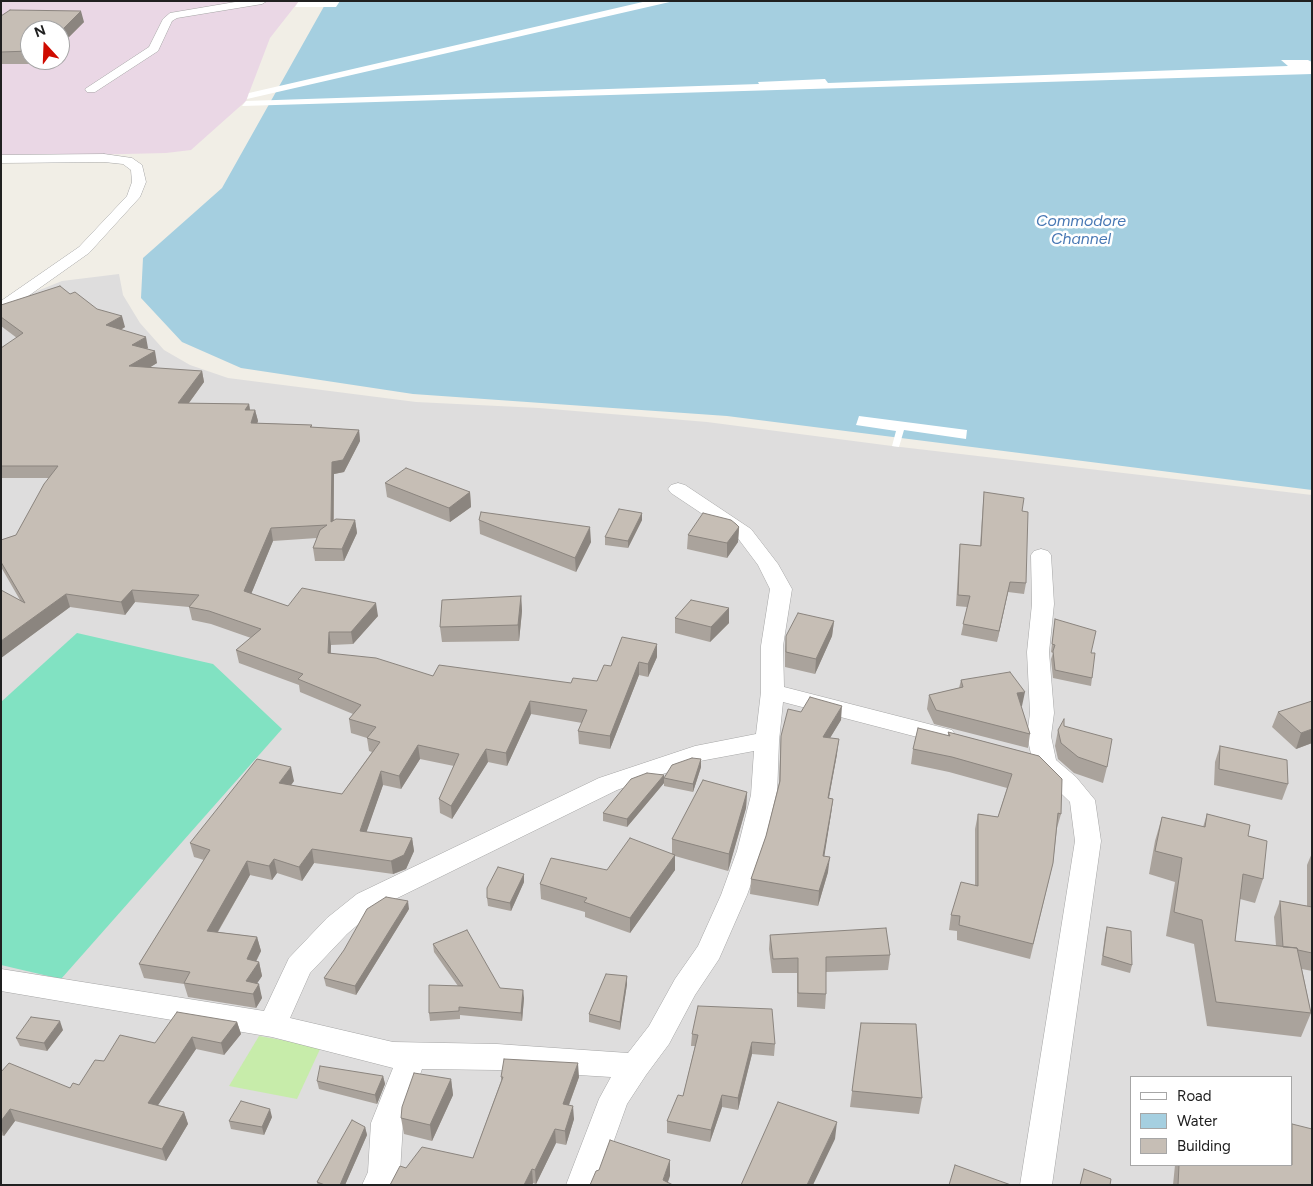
<!DOCTYPE html>
<style>
body{margin:0}
#map{position:relative;width:1313px;height:1186px;overflow:hidden;background:#f1eee6;font-family:Figtree,sans-serif}
canvas{display:block}
.frame{position:absolute;inset:0;border:2px solid #202020;pointer-events:none}
.legend{position:absolute;left:1130px;top:1076px;width:162px;height:90px;box-sizing:border-box;background:#fff;border:1px solid #a6a6a6;margin:0;padding:6px 9px;list-style:none;font-size:15px;color:#202020}
.legend li{display:flex;align-items:center;gap:10px;height:25px}
.legend b{width:25px;border:1px solid #a6a6a6}
.north{position:absolute;left:20px;top:20px;width:50px;height:50px;box-sizing:border-box;background:#fff;border:1px solid #a6a6a6;border-radius:50%;rotate:340deg;font-size:14px;font-weight:700;line-height:20px;text-align:center;color:#202020}
.north::after{content:'';display:block;margin:auto;width:18px;height:22px;background:#cf0b00;clip-path:polygon(50% 0,100% 100%,50% 72%,0 100%)}
</style>
<div id="map">
<canvas width="1313" height="1186"></canvas>
<div class="frame"></div>
<ul class="legend">
<li><b style="height:6px;background:#fff"></b>Road</li>
<li><b style="height:14px;background:#a5cfe0"></b>Water</li>
<li><b style="height:14px;background:#c6beb5"></b>Building</li>
</ul>
<div class="north">N</div>
</div>
<script>
const g = document.querySelector('canvas').getContext('2d');
g.lineJoin = 'round';
function paint(path, color) {
  g.fillStyle = color;
  g.fill(path, 'evenodd');
}
function poly(rows) {
  const path = new Path2D();
  for (const r of rows) {
    path.moveTo(r[0], r[1]);
    for (let i = 2; i < r.length; i += 2) path.lineTo(r[i], r[i + 1]);
  }
  return path;
}
function trace(path, color, width, dash) {
  g.strokeStyle = color;
  g.lineWidth = width;
  g.lineCap = dash ? 'butt' : 'round';
  g.setLineDash(dash || []);
  g.stroke(path);
}
function drawText(font, color, halo, rows, align = 'center') {
  g.font = font + ' Figtree,sans-serif';
  g.lineWidth = 5;
  g.setLineDash([]);
  g.textBaseline = 'middle';
  g.strokeStyle = halo;
  g.fillStyle = color;
  for (const [text, x, y, turn = 0] of rows) {
    g.save();
    g.translate(x, y);
    g.rotate((+turn || 0) * Math.PI / 180);
    g.textAlign = isNaN(turn) ? turn : align;
    if (halo) g.strokeText(text, 0, 0);
    g.fillText(text, 0, 0);
    g.restore();
  }
}
const residential = poly([
 [119,274,123,295,140,323,164,350,190,365,228,378,416,402,539,408,707,422,892,446,1312,495,1312,1185,1,1185,1,310,15,300,62,281],
 [1132,1077,1292,1077,1292,1165,1132,1165]
]);
const industrial = poly([
 [1,1,299,1,270,38,246,101,191,150,166,153,1,157],
 [30,30,60,30,60,60,30,60]
]);
const grass = poly([
 [259,1036,321,1047,297,1099,229,1086]
]);
const pitch = poly([
 [77,633,213,664,282,729,61,979,1,965,1,702]
]);
const water = poly([
 [327,1,1312,1,1312,490,727,416,413,394,241,368,182,342,141,298,143,258,222,188]
]);
const pier = poly([
 [299,1,340,1,336,7,295,7],
 [647,1,674,1,247,99,249,93],
 [1281,60,1308,60,1312,62,1312,74,242,106,246,101,759,84,758,82,825,79,828,83,1288,66],
 [859,416,967,430,966,439,904,430,899,447,892,446,896,431,856,425]
]);
const street = poly([
 [241,1,267,1,262,4,177,18,172,21,158,51,95,92,87,92,85,89,149,47,163,19,170,13,241,1],
 [104,154,132,158,142,165,146,182,140,197,89,253,7,311,1,313,1,301,79,247,127,196,132,182,131,170,123,164,104,162,1,163,1,155,104,154],
 [678,483,685,485,751,529,778,564,792,589,783,646,784,687,952,730,956,736,952,742,944,744,783,702,779,741,777,795,763,851,747,895,719,959,695,995,669,1044,646,1075,627,1104,598,1185,566,1185,599,1099,611,1077,497,1070,422,1069,403,1123,400,1173,395,1185,362,1185,368,1172,371,1123,393,1068,272,1037,1,991,1,969,264,1011,289,958,327,918,357,894,599,778,695,746,756,734,761,692,761,646,770,589,758,565,737,537,671,493,668,489,671,485,678,483],
 [754,751,751,795,737,851,721,895,698,946,675,979,649,1026,628,1053,497,1044,393,1042,290,1018,310,973,347,934,377,908,617,790,700,761,754,751],
 [1041,549,1048,551,1051,555,1054,604,1049,652,1054,713,1051,736,1056,760,1076,777,1095,800,1101,841,1052,1185,1020,1185,1075,841,1070,802,1036,769,1033,763,1027,736,1030,713,1027,652,1032,604,1031,555,1034,551,1041,549]
]);
const wall = poly([
 [1,16,84,22,60,46,60,30,30,30,30,60,46,60,43,64,1,64],
 [70,294,125,327,121,330,148,348,147,349,157,363,149,368,202,371,204,382,189,403,249,404,250,410,255,410,258,421,257,423,312,425,312,427,359,430,360,441,344,472,334,474,334,520,355,520,357,533,344,561,315,561,313,548,317,538,273,541,251,594,288,606,378,616,353,644,331,645,331,653,433,676,571,683,597,681,611,666,657,657,648,677,639,675,610,749,579,744,578,731,582,723,531,714,507,766,488,762,452,819,440,813,439,799,454,766,420,759,401,789,383,785,366,832,412,838,414,851,406,869,393,874,314,863,302,881,277,873,272,880,250,875,218,932,257,937,261,951,256,962,259,962,262,976,257,983,262,998,256,1008,188,997,184,984,144,978,139,964,204,860,194,857,190,843,294,781,291,785,342,794,372,752,369,751,367,738,351,733,349,719,353,714,300,692,299,685,239,663,236,650,251,638,211,624,192,620,189,607,135,602,125,615,70,607,1,658,20,600,1,567,1,540,16,535,49,478,1,478,1,348,17,338,1,326,1,305],
 [385,483,470,492,471,507,450,522,387,497],
 [984,492,1022,511,1026,583,1024,594,1008,592,997,642,961,635,967,607,956,606,959,554,960,544,980,546,983,503],
 [642,513,642,520,628,548,605,545,605,537],
 [479,520,591,542,576,572,480,534],
 [739,527,738,542,727,558,687,549,688,535],
 [521,596,522,611,519,641,442,642,440,627],
 [675,618,729,623,710,642,675,633],
 [1055,619,1091,653,1092,678,1091,686,1053,678,1051,659,1053,653,1051,652],
 [834,621,832,636,815,674,785,667,785,652,786,636],
 [961,680,1022,706,1021,706,1030,734,1028,748,934,724,927,709,929,695,959,688],
 [1278,712,1312,743,1296,749,1272,727],
 [841,720,830,738,837,754,829,798,833,799,831,814,824,856,828,872,818,906,750,894,751,879,766,836,779,783,781,736],
 [1064,726,1107,767,1103,783,1074,773,1058,759,1055,746,1058,730],
 [948,732,1039,756,1061,814,1057,828,1053,863,1030,959,957,940,957,931,949,930,951,915,975,885,975,829,978,814,998,817,1007,788,949,772,911,764,913,749,948,735],
 [1220,746,1288,784,1282,800,1214,785,1215,762],
 [701,759,701,767,693,792,664,786,664,783,627,827,603,821,603,813,664,775,664,778],
 [747,792,746,808,728,871,675,856,675,870,630,933,585,917,585,912,541,899,540,884,607,870,672,854,672,839],
 [1207,814,1248,836,1263,879,1255,903,1240,899,1235,941,1276,946,1274,917,1280,901,1307,906,1307,865,1312,853,1312,971,1302,969,1311,1013,1301,1037,1207,1026,1194,944,1166,936,1175,882,1149,874,1155,841,1162,817,1203,827],
 [524,874,524,882,511,911,488,906,487,898],
 [409,909,356,995,326,986,324,978],
 [1107,927,1132,965,1130,973,1101,965,1105,935],
 [770,935,890,955,888,970,826,972,826,994,825,1009,797,1007,797,973,772,973,769,949],
 [433,944,500,988,524,998,522,1021,460,1015,460,1019,430,1021,429,1013,458,986,434,952],
 [627,976,627,984,620,1030,589,1022,589,1014],
 [237,1022,241,1034,224,1055,196,1049,158,1105,184,1112,188,1124,166,1161,15,1121,4,1136,1,1135,1,1072,70,1088,79,1085,104,1061,155,1043],
 [861,1023,922,1098,919,1114,850,1107],
 [63,1030,47,1051,20,1046,16,1038],
 [692,1034,775,1044,774,1056,752,1054,738,1110,722,1107,710,1142,667,1133,667,1121,683,1096,695,1046,691,1046],
 [383,1076,385,1084,377,1104,319,1089,317,1081],
 [501,1077,579,1077,569,1105,574,1119,566,1145,556,1143,536,1184,533,1183,532,1185,390,1185,406,1168,473,1158,501,1081],
 [451,1079,453,1095,432,1141,404,1134,401,1118],
 [272,1117,264,1135,231,1129,229,1121],
 [365,1127,367,1135,345,1185,318,1185,317,1182],
 [1175,1165,1292,1165,1312,1185,1173,1185]
]);
const shadedWall = poly([
 [81,11,84,22,60,46,60,32],
 [122,316,125,327,109,336,106,325],
 [146,337,148,348,135,356,132,345],
 [155,351,157,363,132,378,129,366],
 [202,371,204,382,180,415,178,403],
 [249,404,251,416,245,410],
 [255,410,258,421,253,435,251,423],
 [359,430,360,441,344,472,334,474,333,534,331,522,332,462],
 [470,492,471,507,450,522,449,508],
 [642,513,642,520,628,548,628,541],
 [355,520,357,533,344,561,342,549],
 [590,527,591,542,576,572,575,558],
 [739,527,738,542,727,558,727,543],
 [271,528,273,541,247,604,244,591],
 [1010,582,1008,592,997,642,999,631],
 [132,590,135,602,125,615,121,602],
 [66,594,70,607,1,658,1,641],
 [521,596,522,611,519,641,518,625],
 [376,603,378,616,353,644,351,632],
 [729,608,729,623,710,642,711,627],
 [834,621,832,636,815,674,816,659],
 [329,632,331,645,330,666,328,653],
 [657,644,657,657,648,677,648,664],
 [639,662,639,675,610,749,610,736],
 [1025,692,1022,706,1014,707,1017,693],
 [530,701,531,714,507,766,506,753],
 [842,706,841,720,822,751,823,737],
 [1312,729,1312,743,1296,749,1301,733],
 [839,739,837,754,826,813,828,798],
 [418,745,420,759,401,789,399,776],
 [486,749,488,762,452,819,451,806],
 [701,759,701,767,693,792,693,784],
 [291,767,294,781,282,797,279,783],
 [381,771,383,785,362,845,360,831],
 [664,775,664,783,627,827,627,819],
 [747,792,746,808,728,871,729,854],
 [833,799,831,814,822,871,823,856],
 [412,838,414,851,406,869,393,874,391,861],
 [312,849,314,863,302,881,299,867],
 [675,855,675,870,630,933,630,918],
 [830,857,828,872,818,906,819,891],
 [274,859,277,873,272,880,269,866],
 [247,861,250,875,210,945,207,931],
 [524,874,524,882,511,911,510,903],
 [408,901,409,909,356,995,355,986],
 [257,937,261,951,250,973,247,959],
 [259,962,262,976,250,994,246,981],
 [627,976,627,984,620,1030,620,1022],
 [259,984,262,998,256,1008,253,994],
 [523,990,524,998,522,1021,521,1013],
 [60,1021,63,1030,47,1051,44,1043],
 [237,1022,241,1034,224,1055,221,1043],
 [192,1037,196,1049,152,1114,148,1103],
 [752,1042,752,1054,738,1110,738,1098],
 [578,1063,579,1077,564,1118,563,1104],
 [383,1076,385,1084,377,1104,375,1095],
 [451,1079,453,1095,432,1141,430,1125],
 [722,1095,722,1107,710,1142,711,1130],
 [573,1106,574,1119,566,1145,565,1131],
 [10,1109,15,1121,4,1136,1,1128,1,1121],
 [270,1109,272,1117,264,1135,262,1127],
 [184,1112,188,1124,166,1161,162,1149],
 [837,1122,835,1139,813,1185,807,1185],
 [365,1127,367,1135,345,1185,340,1185],
 [555,1129,556,1143,536,1184,535,1170],
 [670,1160,670,1176,667,1185,663,1180],
 [532,1169,533,1183,532,1185,524,1185]
]);
const building = poly([
 [10,10,81,11,60,32,60,30,30,30,30,51,1,52,1,16,10,10],
 [60,286,70,294,75,292,97,309,122,316,106,325,146,337,132,345,155,351,129,366,202,371,178,403,249,404,245,410,255,410,251,423,312,425,310,427,359,430,343,460,332,462,331,522,336,519,355,520,342,549,313,548,320,530,327,525,271,528,244,591,288,606,302,588,376,603,351,632,329,632,328,653,376,658,433,676,439,665,571,683,573,678,597,681,604,665,611,666,622,637,657,644,648,664,639,662,610,736,578,731,587,710,530,701,506,753,486,749,451,806,439,799,459,754,418,745,399,776,381,771,360,831,412,838,404,855,391,861,312,849,299,867,274,859,269,866,247,861,207,931,257,937,247,959,259,962,246,981,259,984,253,994,184,983,190,972,139,964,210,850,190,843,257,759,291,767,279,783,342,794,380,742,367,738,376,727,349,719,361,705,298,679,303,674,236,650,261,629,209,611,189,607,199,595,132,590,121,602,66,594,1,641,1,590,25,603,1,562,1,540,16,535,44,484,58,466,1,466,1,348,23,333,1,317,1,305,60,286],
 [406,468,470,492,449,508,385,483,406,468],
 [984,492,1024,498,1022,511,1028,512,1026,583,1010,582,999,631,963,624,970,596,958,595,960,544,981,546,984,492],
 [619,509,642,513,628,541,605,537,619,509],
 [481,512,590,527,575,558,479,520,481,512],
 [703,513,731,520,736,524,739,527,727,543,688,535,703,513],
 [521,596,518,625,440,627,442,600,521,596],
 [691,600,729,608,711,627,675,618,691,600],
 [798,613,834,621,816,659,786,652,786,636,798,613],
 [1055,619,1096,631,1091,653,1095,653,1092,678,1055,670,1053,651,1055,645,1052,644,1055,619],
 [1010,672,1025,692,1017,693,1030,734,936,710,929,695,963,687,961,680,1010,672],
 [810,697,842,706,823,737,839,739,828,798,833,799,823,856,830,857,819,891,751,879,766,836,780,781,781,736,788,709,801,712,810,697],
 [1312,701,1312,729,1301,733,1278,712,1312,701],
 [1064,719,1064,726,1112,739,1107,767,1078,757,1061,743,1058,730,1064,719],
 [918,728,950,736,948,732,1039,756,1062,779,1061,814,1058,813,1053,863,1033,944,959,925,960,916,951,915,961,882,978,886,978,814,998,817,1012,774,952,757,913,749,918,728],
 [1220,746,1287,760,1288,784,1219,769,1220,746],
 [692,758,701,759,693,784,664,778,672,765,692,758],
 [647,773,664,775,627,819,603,813,631,779,647,773],
 [703,780,747,792,729,854,672,839,703,780],
 [1207,814,1250,825,1248,836,1267,841,1263,879,1243,874,1235,941,1297,948,1311,1013,1216,1002,1202,920,1174,912,1182,858,1155,851,1162,817,1205,827,1207,814],
 [630,838,675,855,630,918,584,902,587,898,540,884,551,858,607,870,630,838],
 [498,867,524,874,510,903,487,898,487,888,498,867],
 [386,897,408,901,355,986,324,978,344,950,367,909,386,897],
 [1280,901,1312,907,1312,953,1298,950,1297,948,1283,947,1280,901],
 [1107,927,1131,931,1132,965,1103,956,1107,927],
 [886,928,890,955,826,957,826,994,798,993,798,958,773,959,770,935,886,928],
 [467,930,500,988,523,990,521,1013,459,1007,459,1011,429,1013,429,985,463,986,433,944,467,930],
 [606,974,627,976,620,1022,589,1014,606,974],
 [698,1006,772,1009,775,1044,752,1042,738,1098,722,1095,711,1130,667,1121,678,1095,683,1096,698,1035,692,1034,698,1006],
 [177,1012,237,1022,221,1043,192,1037,148,1103,184,1112,162,1149,10,1109,1,1121,1,1072,9,1063,70,1088,73,1083,79,1085,95,1060,104,1061,120,1035,155,1043,177,1012],
 [31,1017,60,1021,44,1043,16,1038,31,1017],
 [861,1023,916,1024,922,1098,852,1091,861,1023],
 [504,1059,578,1063,563,1104,573,1106,565,1131,555,1129,535,1170,532,1169,524,1185,390,1185,400,1166,406,1168,422,1147,473,1158,503,1077,501,1077,504,1059],
 [320,1066,383,1076,375,1095,317,1081,320,1066],
 [414,1073,451,1079,430,1125,401,1118,402,1107,414,1073],
 [241,1101,270,1109,262,1127,229,1121,241,1101],
 [778,1102,837,1122,807,1185,741,1185,778,1102],
 [352,1120,365,1127,340,1185,325,1185,317,1182,352,1120],
 [1292,1124,1312,1129,1312,1185,1178,1185,1179,1165,1292,1165,1292,1124],
 [610,1140,670,1160,663,1180,673,1185,590,1185,596,1171,599,1170,610,1140],
 [955,1165,1011,1185,949,1185,955,1165],
 [1084,1169,1111,1179,1110,1185,1080,1185,1084,1169]
]);
const farWaternames = [
 ["Commodore",1081,221],
 ["Channel",1081,239]
];
paint(residential, '#dedddd');
paint(industrial, '#ead7e5');
paint(grass, '#c7ecaa');
paint(pitch, '#81e2c2');
paint(water, '#a5cfe0');
paint(pier, '#fff');
trace(street, '#a7a7a7', 1);
paint(street, '#fff');
paint(wall, '#aaa39c');
paint(shadedWall, '#8b857f');
paint(building, '#c6beb5');
trace(building, '#8b857f', 1);
drawText('italic 16px', '#4878b4', '#fff', farWaternames);
</script>
